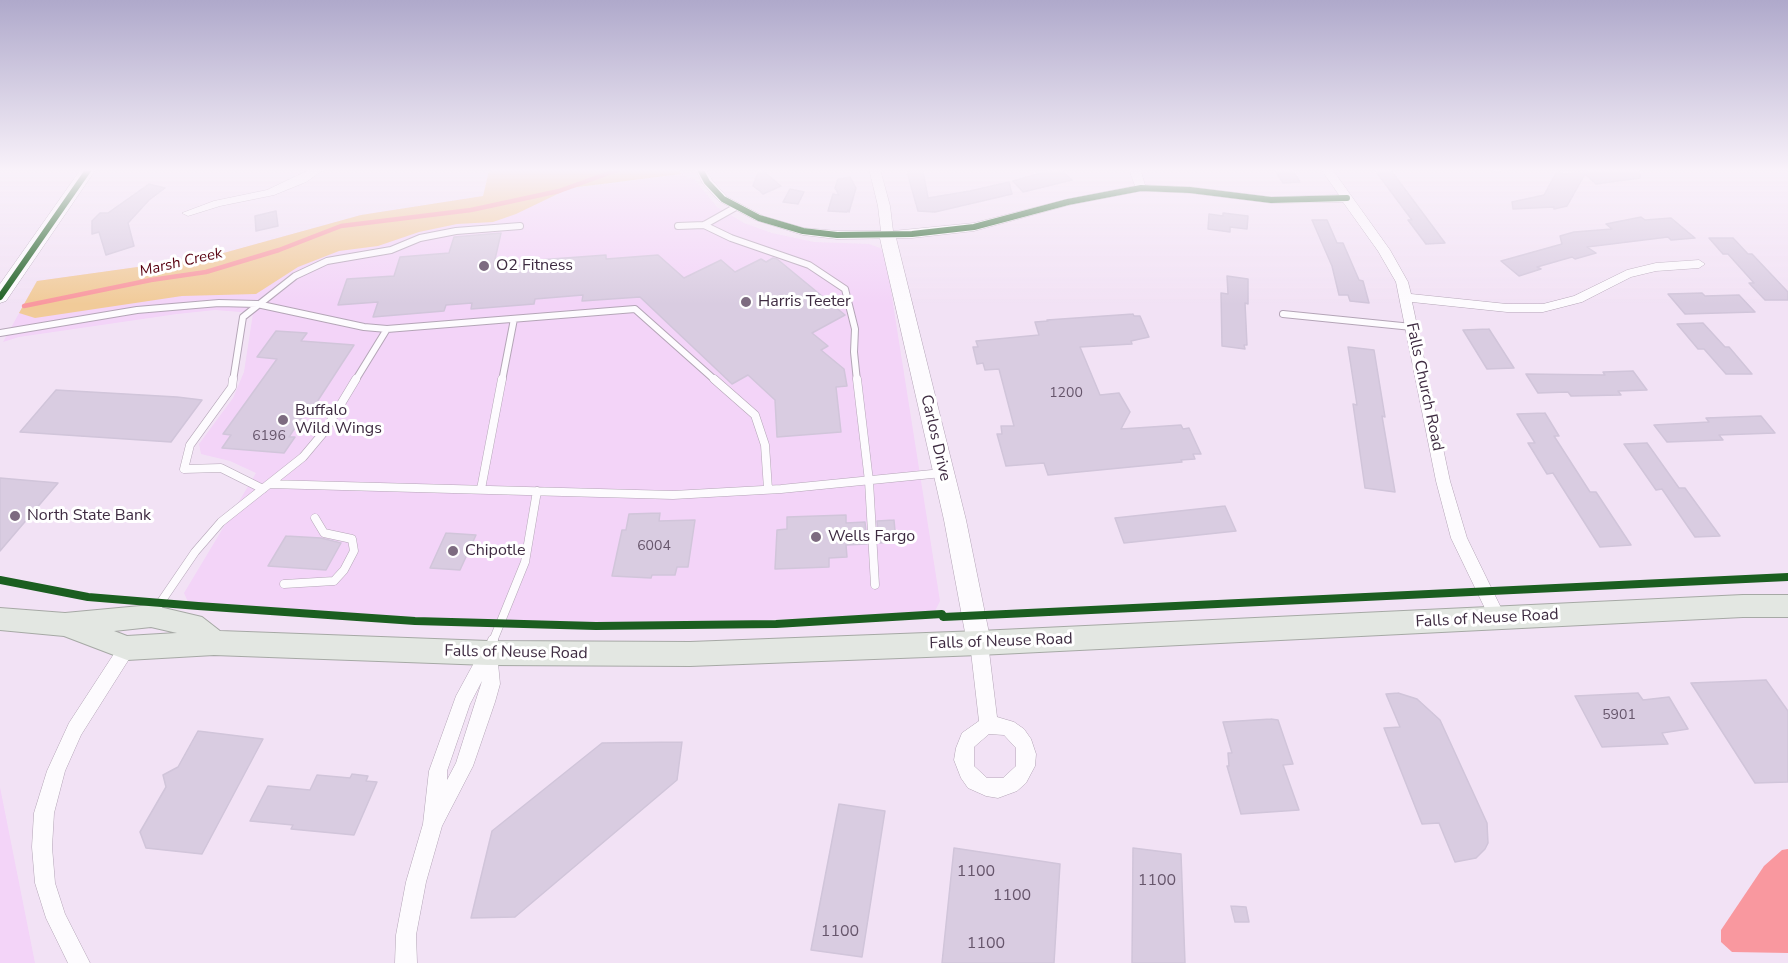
<!DOCTYPE html>
<style>
body{margin:0}
canvas{display:block;background:#f2e2f5}
</style>
<canvas width="1788" height="963"></canvas>
<script>
const g = document.querySelector('canvas').getContext('2d');
g.lineJoin = 'round';
function paint(path, color) {
  g.fillStyle = color;
  g.fill(path, 'evenodd');
}
function poly(rows) {
  const path = new Path2D();
  for (const r of rows) {
    path.moveTo(r[0], r[1]);
    for (let i = 2; i < r.length; i += 2) path.lineTo(r[i], r[i + 1]);
  }
  return path;
}
function trace(path, color, width, dash) {
  g.strokeStyle = color;
  g.lineWidth = width;
  g.lineCap = dash ? 'butt' : 'round';
  g.setLineDash(dash || []);
  g.stroke(path);
}
function drawText(font, color, halo, rows, align = 'center') {
  g.font = font + ' "Nunito Sans",sans-serif';
  g.lineWidth = 6;
  g.setLineDash([]);
  g.textBaseline = 'middle';
  g.strokeStyle = halo;
  g.fillStyle = color;
  for (const [text, x, y, turn = 0] of rows) {
    g.save();
    g.translate(x, y);
    g.rotate((+turn || 0) * Math.PI / 180);
    g.textAlign = isNaN(turn) ? turn : align;
    if (halo) g.strokeText(text, 0, 0);
    g.fillText(text, 0, 0);
    g.restore();
  }
}
const built = poly([
 [681,174,695,180,717,207,744,223,772,233,814,242,869,244,880,248,885,253,940,601,935,611,930,613,717,622,542,622,389,616,188,602,184,593,256,473,230,461,201,454,199,444,233,398,244,372,253,313,215,310,177,314,19,337,3,342,37,281,209,257,361,215,483,196,593,186],
 [0,787,35,963,0,963]
]);
const green = poly([
 [495,169,679,169,681,174,570,188,516,214,493,222,457,224,419,232,378,246,339,251,298,267,256,294,182,296,35,318,19,313,37,281,209,257,361,215,483,196,489,171]
]);
const water = poly([
 [1788,849,1788,953,1732,952,1721,942,1721,930,1764,866,1782,850]
]);
const stream = poly([
 [24,306,151,280,206,272,279,250,341,226,471,210,559,191,620,169]
]);
const building = poly([
 [759,169,761,169,781,186,763,194,760,191,753,186,759,169],
 [1054,169,1061,169,1072,180,1023,192,1013,181,1054,169],
 [1274,169,1292,169,1300,182,1283,183,1274,169],
 [1374,169,1390,169,1445,243,1426,244,1408,220,1412,220,1374,169],
 [1597,169,1639,169,1640,178,1596,184,1585,174,1567,206,1554,209,1554,207,1513,209,1512,202,1544,195,1557,171,1565,174,1597,169],
 [923,171,928,198,970,191,1009,182,1012,194,935,212,918,211,907,172,923,171],
 [850,177,856,188,849,212,848,210,847,212,828,211,833,194,839,195,835,188,838,179,850,177],
 [149,184,165,188,149,200,128,223,134,246,106,255,99,232,92,234,92,221,100,213,108,213,149,184],
 [790,189,804,192,798,204,783,202,790,189],
 [276,211,278,226,256,231,255,216,276,211],
 [1223,213,1248,216,1247,229,1230,227,1230,232,1208,229,1209,214,1223,216,1223,213],
 [1641,217,1645,220,1671,218,1695,238,1671,240,1668,237,1587,247,1596,253,1575,259,1572,257,1537,267,1541,269,1519,276,1501,261,1562,244,1560,236,1574,232,1612,229,1606,224,1641,217],
 [1312,220,1327,220,1337,243,1343,243,1359,280,1363,281,1369,303,1350,301,1348,295,1339,295,1332,266,1312,220],
 [501,233,493,268,523,265,524,261,606,255,606,259,658,255,684,278,721,260,735,272,761,259,766,262,773,258,777,259,845,315,812,333,828,346,821,350,844,369,847,386,836,387,841,432,777,437,775,400,748,375,732,384,640,297,582,301,583,295,535,299,534,304,471,309,472,303,446,305,444,311,373,317,378,302,338,305,347,279,394,276,400,257,449,253,454,237,501,233],
 [1709,238,1733,238,1748,254,1752,254,1788,292,1788,300,1765,300,1749,283,1754,283,1728,254,1723,254,1709,238],
 [1227,276,1248,279,1248,304,1245,303,1247,345,1244,345,1245,349,1222,346,1221,293,1228,294,1227,276],
 [1702,293,1705,296,1739,295,1755,312,1685,314,1668,294,1702,293],
 [1133,314,1134,316,1140,316,1149,337,1131,341,1132,344,1080,347,1100,395,1119,393,1130,412,1121,429,1181,425,1183,429,1189,428,1201,454,1193,454,1195,459,1181,460,1182,462,1048,475,1044,463,1006,466,997,434,1002,434,1001,426,1014,426,999,369,985,370,983,363,977,364,973,347,978,347,976,341,1039,335,1035,322,1048,321,1047,320,1133,314],
 [1703,323,1725,347,1729,347,1752,374,1726,374,1704,349,1698,349,1677,324,1703,323],
 [1489,329,1514,368,1487,369,1463,330,1489,329],
 [276,331,307,333,301,341,354,345,313,408,308,408,289,437,295,437,284,453,222,448,231,435,223,434,277,359,257,357,276,331],
 [1348,347,1374,350,1385,417,1382,416,1395,492,1365,488,1353,404,1357,405,1348,347],
 [1633,371,1647,390,1618,391,1621,395,1571,396,1568,392,1538,393,1526,374,1605,375,1603,372,1633,371],
 [56,390,177,397,202,400,171,442,20,432,56,390],
 [1545,413,1559,436,1554,436,1590,492,1596,492,1631,545,1600,547,1553,473,1547,474,1528,443,1535,443,1517,414,1545,413],
 [1761,416,1775,433,1719,435,1723,440,1667,442,1654,425,1709,422,1706,418,1761,416],
 [1647,443,1679,488,1685,488,1720,536,1695,537,1662,489,1656,490,1624,444,1647,443],
 [0,478,58,483,0,551,0,478],
 [1225,506,1236,531,1124,543,1115,518,1225,506],
 [660,513,659,521,695,520,688,567,677,567,675,575,652,575,651,578,612,576,622,530,626,530,629,514,660,513],
 [846,515,846,523,865,522,867,544,846,545,847,557,829,558,829,567,775,569,777,530,787,529,787,517,846,515],
 [894,520,896,542,879,543,877,521,894,520],
 [446,533,476,535,460,570,430,568,446,533],
 [286,536,321,538,341,543,326,570,268,566,286,536],
 [1766,680,1788,711,1788,782,1755,783,1691,683,1766,680],
 [1398,693,1417,699,1440,720,1487,823,1488,843,1485,849,1476,858,1455,862,1439,823,1422,824,1384,728,1400,727,1386,694,1398,693],
 [1638,693,1643,700,1669,697,1688,729,1662,733,1668,744,1602,747,1575,696,1638,693],
 [1271,719,1278,720,1293,764,1283,765,1299,810,1241,814,1227,766,1229,766,1228,753,1232,753,1223,722,1271,719],
 [198,731,263,739,202,854,146,848,140,832,166,787,163,775,178,767,198,731],
 [682,742,677,780,515,917,471,918,492,831,602,743,682,742],
 [352,774,368,776,366,781,377,782,354,835,291,829,293,825,250,821,268,786,310,790,317,775,350,778,352,774],
 [839,804,885,811,862,957,811,950,839,804],
 [954,848,1060,864,1054,963,942,963,954,848],
 [1133,848,1181,854,1185,963,1132,963,1133,848],
 [1231,906,1246,907,1249,922,1235,922,1231,906]
]);
const laneFar2 = poly([
 [704,225,731,238,809,265,845,289,855,329,854,352,857,381],
 [678,226,704,225,736,207],
 [1283,314,1412,327],
 [0,333,137,310,219,303,257,304,364,327,387,329],
 [233,381,243,317,295,276,327,261,391,250,420,238,456,231,520,226],
 [355,381,387,329,635,309,716,381],
 [502,381,514,319]
]);
const laneFar1 = poly([
 [233,379,232,387,190,445,184,469,221,468,263,489],
 [714,379,755,415,765,445,768,489],
 [857,379,869,481,875,585],
 [269,484,673,495,781,489,942,473],
 [481,489,502,379],
 [284,584,334,581,344,570,354,551,352,539,324,533,315,518],
 [152,615,195,552,221,522,303,457,324,432,356,379],
 [493,641,525,562,537,491]
]);
const lane = poly([
 [489,650,493,640]
]);
const street = poly([
 [311,169,325,169,306,182,274,195,220,206,188,216,182,213,214,201,267,190,311,169],
 [695,169,706,169,712,180,727,197,763,216,804,228,837,231,881,231,878,206,869,169,880,169,890,206,893,231,974,223,1068,199,1135,186,1129,169,1140,169,1145,185,1190,187,1271,197,1339,195,1321,169,1332,169,1390,250,1408,282,1411,294,1507,304,1543,304,1574,296,1627,270,1656,263,1699,260,1705,264,1699,268,1656,271,1631,277,1582,302,1543,312,1507,312,1412,302,1450,481,1467,538,1506,618,1504,623,1498,625,1492,623,1451,538,1436,481,1396,282,1378,251,1343,202,1271,203,1190,193,1141,191,1069,205,974,231,912,238,837,239,803,235,755,220,719,201,703,184,695,169],
 [1491,169,1503,169,1503,170,1497,173,1491,169],
 [979,636,985,638,988,643,997,717,1014,722,1024,729,1031,739,1036,754,1035,766,1026,783,1017,791,998,798,986,796,968,788,961,778,954,760,956,748,962,733,979,721,970,643,973,638,979,636],
 [989,734,1004,735,1016,748,1016,766,1003,778,987,778,974,766,974,747,989,734],
 [127,641,133,643,136,648,81,735,65,771,54,813,52,847,55,883,65,914,90,963,68,963,46,918,35,883,32,847,34,813,47,771,69,723,121,643,127,641],
 [488,645,494,648,497,653,500,684,495,702,473,766,442,826,426,882,416,935,417,963,395,963,396,935,406,882,423,824,429,771,456,696,482,648,488,645],
 [482,681,456,763,447,780,447,771,470,704,482,681]
]);
const secondary = poly([
 [81,169,96,169,6,301,0,303,0,284,81,169],
 [887,229,895,234,966,520,991,643,987,650,979,653,971,650,967,643,944,520,879,234,887,229]
]);
const primary = poly([
 [1743,595,1788,595,1788,617,1743,617,979,655,690,666,488,665,214,655,127,660,64,636,0,630,0,608,65,613,151,605,202,617,220,631,488,641,690,642,979,631,1743,595],
 [151,627,177,633,127,636,114,631,151,627]
]);
const cyclewayFar1 = poly([
 [700,169,707,182,723,199,759,218,803,231,837,235,912,234,974,227,1068,202,1141,188,1190,190,1271,200,1347,198],
 [0,297,89,169]
]);
const cycleway = poly([
 [0,580,88,597,198,606,415,621,596,626,776,624,942,614,943,617,1788,577]
]);
const markers = [
 [484,266,6,"#7d6b80"],
 [746,302,6,"#7d6b80"],
 [283,420,6,"#7d6b80"],
 [15,516,6,"#7d6b80"],
 [816,537,6,"#7d6b80"],
 [453,551,6,"#7d6b80"]
];
const numberNames = [
 ["1200",1066,394],
 ["6196",269,437],
 ["6004",654,547],
 ["5901",1619,716]
];
const farWaternames = [
 ["Marsh Creek",181,263,-13]
];
const poiNames = [
 ["O2 Fitness",496,266],
 ["Harris Teeter",758,302],
 ["Buffalo",295,411],
 ["Wild Wings",295,429],
 ["North State Bank",27,516],
 ["Wells Fargo",828,537],
 ["Chipotle",465,551]
];
const streetNames = [
 ["Falls Church Road",1424,387,78],
 ["Carlos Drive",935,438,77],
 ["Falls of Neuse Road",1487,619,-3],
 ["Falls of Neuse Road",1001,642,-2],
 ["Falls of Neuse Road",516,653,1]
];
const nearNumbernames = [
 ["1100",976,872],
 ["1100",1157,881],
 ["1100",1012,896],
 ["1100",840,932],
 ["1100",986,944]
];
paint(built, '#f3d4f8');
paint(green, '#f1cb99');
paint(water, '#f9989f');
trace(stream, '#f9989f', 4.5);
paint(building, '#d9cce1');
trace(building, '#d1c5da', 1.5);
trace(laneFar2, '#b4a5b7', 8);
trace(laneFar1, '#b4a5b7', 9);
trace(lane, '#b4a5b7', 11);
trace(street, '#b4a5b7', 1);
trace(secondary, '#b4a5b7', 1);
trace(primary, '#a6a9a5', 2);
trace(laneFar2, '#fdfbfe', 6);
trace(laneFar1, '#fdfbfe', 8);
trace(lane, '#fdfbfe', 10);
paint(street, '#fdfbfe');
paint(secondary, '#fdfbfe');
paint(primary, '#e3e7e2');
trace(cyclewayFar1, '#1b5e20', 6);
trace(cycleway, '#1b5e20', 8);
const sky = g.createLinearGradient(0, 0, 0, 304);
sky.addColorStop(0, '#afa9cb');
sky.addColorStop(0.56, '#f9f2fa');
sky.addColorStop(1, '#f9f2fa00');
g.fillStyle = sky;
g.fillRect(0, 0, 1788, 304);
for (const [x, y, r, color] of markers) {
  const dot = new Path2D();
  dot.arc(x, y, r, 0, 2 * Math.PI);
  g.fillStyle = color;
  g.fill(dot);
  trace(dot, '#fff', 2);
}
drawText('14px', '#66556b', null, numberNames);
drawText('italic 15px', '#580210', '#fff', farWaternames);
drawText('16px', '#3e2b41', '#fff', poiNames, 'left');
drawText('16px', '#3e2b41', '#fff', streetNames);
drawText('16px', '#66556b', null, nearNumbernames);
</script>
